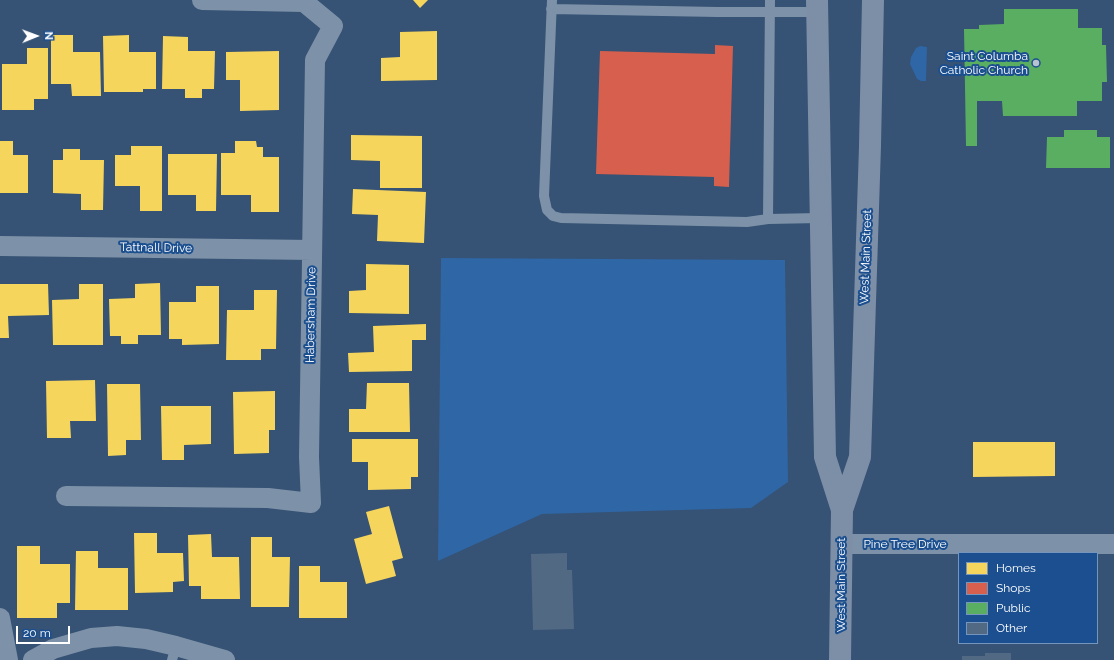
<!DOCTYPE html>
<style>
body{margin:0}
#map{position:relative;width:1114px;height:660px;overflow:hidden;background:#365274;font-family:Raleway,sans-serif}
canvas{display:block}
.legend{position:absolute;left:958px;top:552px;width:140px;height:92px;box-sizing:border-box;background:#1b4f8f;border:1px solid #7695bc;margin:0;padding:5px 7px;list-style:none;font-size:12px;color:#fff}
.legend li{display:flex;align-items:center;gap:8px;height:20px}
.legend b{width:20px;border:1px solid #7695bc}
.north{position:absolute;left:16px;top:16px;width:40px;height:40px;-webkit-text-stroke:3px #1b4f8f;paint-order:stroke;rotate:89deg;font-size:11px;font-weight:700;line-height:16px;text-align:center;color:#fff}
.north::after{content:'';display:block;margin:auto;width:14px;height:18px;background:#fff;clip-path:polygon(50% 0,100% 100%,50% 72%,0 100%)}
.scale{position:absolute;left:16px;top:626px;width:54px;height:18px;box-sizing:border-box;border:2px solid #fff;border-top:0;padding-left:5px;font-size:12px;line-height:14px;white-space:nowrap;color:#fff;-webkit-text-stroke:3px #1b4f8f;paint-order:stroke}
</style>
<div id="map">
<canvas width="1114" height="660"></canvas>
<ul class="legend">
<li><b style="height:11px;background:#f6d55c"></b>Homes</li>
<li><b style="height:11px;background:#d6604d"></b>Shops</li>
<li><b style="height:11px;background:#5aae61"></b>Public</li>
<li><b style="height:11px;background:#526984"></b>Other</li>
</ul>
<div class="north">N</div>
<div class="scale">20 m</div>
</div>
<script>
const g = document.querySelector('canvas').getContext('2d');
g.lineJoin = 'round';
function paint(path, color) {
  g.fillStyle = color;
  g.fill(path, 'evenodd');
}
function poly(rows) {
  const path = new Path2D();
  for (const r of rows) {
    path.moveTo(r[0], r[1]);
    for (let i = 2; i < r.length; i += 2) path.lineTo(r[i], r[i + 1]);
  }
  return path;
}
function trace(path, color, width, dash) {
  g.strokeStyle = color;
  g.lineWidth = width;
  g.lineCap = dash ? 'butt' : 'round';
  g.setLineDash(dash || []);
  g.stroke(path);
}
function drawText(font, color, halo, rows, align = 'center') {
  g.font = font + ' Raleway,sans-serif';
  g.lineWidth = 4;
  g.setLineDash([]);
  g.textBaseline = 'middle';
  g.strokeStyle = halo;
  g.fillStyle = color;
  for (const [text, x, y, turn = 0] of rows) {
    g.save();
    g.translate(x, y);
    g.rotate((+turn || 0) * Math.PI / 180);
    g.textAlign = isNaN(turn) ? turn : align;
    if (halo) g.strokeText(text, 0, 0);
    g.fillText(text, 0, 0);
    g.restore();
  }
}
const green = poly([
 [920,46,927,47,926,81,921,81,917,79,910,64,911,57,916,48],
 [441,258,785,260,788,482,751,508,542,514,438,561]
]);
const homes = poly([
 [413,0,428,0,420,8],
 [437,31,437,80,381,81,381,58,400,57,400,32],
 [51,35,73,35,73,52,100,52,101,96,72,96,71,84,51,84],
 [129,35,129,52,156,52,156,89,143,89,143,92,104,92,103,36],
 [163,36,188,37,188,51,215,51,214,89,202,89,202,98,185,98,185,89,162,89],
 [27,48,48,48,48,99,34,99,34,110,2,110,2,64,27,64],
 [279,51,279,110,240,111,240,80,226,80,226,52],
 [351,135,422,136,422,188,380,188,380,161,351,160],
 [0,141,13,141,13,155,28,155,28,193,0,193],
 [235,141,256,141,257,147,263,147,263,157,279,157,279,212,251,212,251,195,221,195,221,153,235,153],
 [131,146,162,146,162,211,140,211,140,186,115,186,115,155,131,155],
 [63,149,80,149,80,160,104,160,103,210,81,210,81,194,53,193,53,160,63,160],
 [168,154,217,154,216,211,196,211,196,195,168,195],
 [353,189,426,192,424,243,377,241,378,215,352,214],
 [366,264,409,265,409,314,349,313,349,291,366,290],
 [160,283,161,335,138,335,138,344,121,344,121,336,110,336,109,299,135,298,135,284],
 [0,284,48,284,49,315,8,316,9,338,0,338],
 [79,284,103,284,103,345,53,345,52,300,79,299],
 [196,286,219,286,219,344,182,345,182,339,169,339,169,302,196,302],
 [254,290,277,290,276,349,261,349,261,360,226,360,227,310,254,310],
 [426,324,426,340,412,340,412,371,349,372,348,353,374,352,373,326],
 [95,380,96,421,70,421,71,438,47,438,46,381],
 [367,383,409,383,410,432,349,432,349,409,366,409],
 [107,384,140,384,141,440,126,440,126,455,108,456],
 [275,391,275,430,269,430,269,453,234,454,233,392],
 [161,406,211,406,211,444,184,445,184,460,162,460],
 [352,439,418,439,418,477,411,477,411,489,368,490,368,462,352,462],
 [973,442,1055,442,1055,476,973,477],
 [389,506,403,558,392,561,396,576,366,584,354,539,372,534,366,512],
 [134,533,157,533,157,553,183,553,184,581,173,582,173,592,135,593],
 [211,534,212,557,239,557,240,599,201,599,201,586,189,586,188,535],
 [251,537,272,537,272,557,290,557,289,607,251,607],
 [17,546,40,546,40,564,70,564,70,603,57,603,57,618,17,618],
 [76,551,98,551,98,568,128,568,128,610,75,610],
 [299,566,320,566,320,582,347,582,347,618,299,618]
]);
const shops = poly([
 [715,45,733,46,729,187,714,186,714,177,596,174,600,51,715,54]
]);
const public = poly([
 [1004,9,1078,9,1078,28,1102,28,1102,45,1106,45,1107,82,1102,82,1102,101,1077,101,1077,116,1003,116,1002,101,977,101,977,146,966,146,964,29,979,29,979,25,1004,24],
 [1064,130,1097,130,1097,137,1110,137,1110,168,1046,168,1047,137,1064,137]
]);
const building = poly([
 [567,553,567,570,572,570,574,629,533,630,531,554],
 [985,653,1011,653,1011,660,962,660,962,656,985,656]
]);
const lane = poly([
 [552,0,544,196,547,210,553,216,561,218,747,222,768,219,820,218],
 [551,9,718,12,817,12],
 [768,219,770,0],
 [172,660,176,646]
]);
const street = poly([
 [0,246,312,250],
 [66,496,268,498,311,503,309,457,315,60,333,26,304,2,202,0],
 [841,544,1114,544],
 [0,618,8,660],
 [33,660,53,649,91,638,117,636,146,639,176,646,225,660]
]);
const primary = poly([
 [817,0,825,457,842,510],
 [840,660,842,510,860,457,870,146,873,0]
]);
const markers = [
 [1036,63,4,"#b9c2ce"]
];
const poiNames = [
 ["Saint Columba",1028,56],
 ["Catholic Church",1028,70]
];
const streetNames = [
 ["Tattnall Drive",156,248,1],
 ["West Main Street",866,257,-88],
 ["Habersham Drive",311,315,-89],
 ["Pine Tree Drive",905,544],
 ["West Main Street",841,585,-90]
];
paint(green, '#2f66a5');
paint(homes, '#f6d55c');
paint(shops, '#d6604d');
paint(public, '#5aae61');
paint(building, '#526984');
trace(lane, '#7d92a8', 10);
trace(street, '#7d92a8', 20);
trace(primary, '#7d8ea7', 22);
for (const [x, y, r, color] of markers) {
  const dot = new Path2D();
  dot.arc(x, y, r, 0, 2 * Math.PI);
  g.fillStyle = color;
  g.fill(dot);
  trace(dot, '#1b4f8f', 1.5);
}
drawText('12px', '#fff', '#1b4f8f', poiNames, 'right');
drawText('12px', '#fff', '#1b4f8f', streetNames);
</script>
